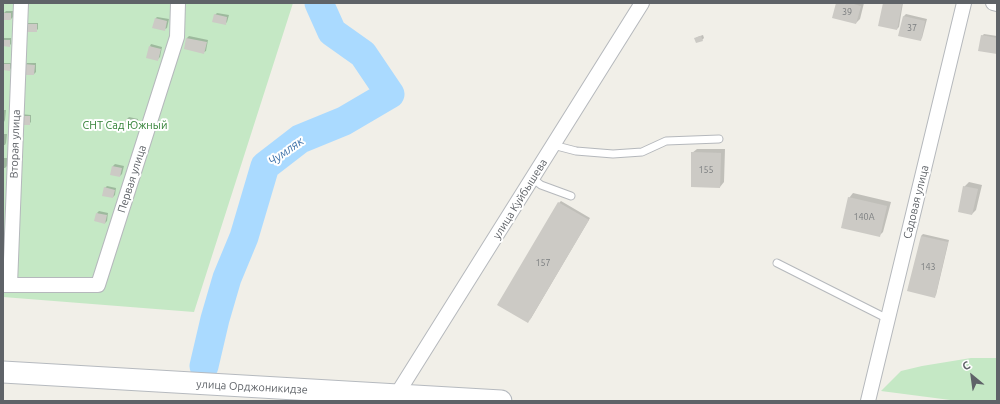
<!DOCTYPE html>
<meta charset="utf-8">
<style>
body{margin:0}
#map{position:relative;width:1000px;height:404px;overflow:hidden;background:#f1efe8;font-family:Ubuntu,sans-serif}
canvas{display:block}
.frame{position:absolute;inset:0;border:4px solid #5f6368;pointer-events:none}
.north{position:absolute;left:952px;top:356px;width:40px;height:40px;-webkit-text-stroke:3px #fff;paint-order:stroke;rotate:331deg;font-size:11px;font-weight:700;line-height:16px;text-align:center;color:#5f6368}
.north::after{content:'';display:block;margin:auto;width:14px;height:18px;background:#5f6368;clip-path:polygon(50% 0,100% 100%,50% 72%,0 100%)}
</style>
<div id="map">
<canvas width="1000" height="404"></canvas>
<div class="frame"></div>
<div class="north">С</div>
</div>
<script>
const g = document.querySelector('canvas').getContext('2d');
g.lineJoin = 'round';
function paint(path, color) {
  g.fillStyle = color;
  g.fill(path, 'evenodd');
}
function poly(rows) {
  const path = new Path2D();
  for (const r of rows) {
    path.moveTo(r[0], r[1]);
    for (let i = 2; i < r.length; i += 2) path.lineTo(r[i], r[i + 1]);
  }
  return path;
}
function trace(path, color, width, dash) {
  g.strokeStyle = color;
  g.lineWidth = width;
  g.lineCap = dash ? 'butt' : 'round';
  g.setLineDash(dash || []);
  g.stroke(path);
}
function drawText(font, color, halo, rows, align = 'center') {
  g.font = font + ' Ubuntu,sans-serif';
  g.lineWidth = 4;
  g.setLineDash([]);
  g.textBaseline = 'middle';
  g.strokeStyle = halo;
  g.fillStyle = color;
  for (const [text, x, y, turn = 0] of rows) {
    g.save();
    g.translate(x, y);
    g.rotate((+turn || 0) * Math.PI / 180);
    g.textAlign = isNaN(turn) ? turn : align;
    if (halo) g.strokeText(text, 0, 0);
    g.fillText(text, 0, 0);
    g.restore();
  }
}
const green = poly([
 [3,3,293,3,194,312,3,297],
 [971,358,997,358,997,401,958,401,881,391,901,371,922,366]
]);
const shadow = poly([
 [837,3,864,3,860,19,856,23],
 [884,3,903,3,899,27,897,29],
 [6,11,13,11,13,17,11,19,4,19,4,13],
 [217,13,229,15,227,22,225,24,215,15],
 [906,14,927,19,922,38,920,40,900,35,904,16],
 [157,17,169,19,167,28,165,29,155,19],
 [28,23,38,23,38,29,36,31,26,25],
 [984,34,997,36,997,53,982,36],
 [703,35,704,38,702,40,695,39,697,37],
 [189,36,208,40,206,51,204,52,185,48,187,38],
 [3,38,11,38,11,44,9,46,3,45],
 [151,44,162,47,160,57,158,59,150,46],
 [3,63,12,63,11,68,10,70,3,69],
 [27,63,36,63,36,72,34,74,25,65],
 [3,110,6,110,5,120,4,122],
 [20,114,31,115,31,122,29,124],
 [129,117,138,119,137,125,135,127,126,124,127,119],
 [3,134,7,134,6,143,5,145,3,145],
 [697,149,725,149,724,182,720,187,692,153],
 [3,158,7,158,7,166,5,168,3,168],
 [115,164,124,166,122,174,120,176,111,174,113,166],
 [969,182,982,185,976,210,972,214,964,187],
 [107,186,116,188,115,195,113,197,105,188],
 [853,193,891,202,883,232,879,236,849,198],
 [561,201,590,218,530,320,559,203],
 [99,211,108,213,107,221,105,223,97,213],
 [923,234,949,240,936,295,934,297,921,236]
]);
const river = poly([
 [204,366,215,319,227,278,244,237,265,166,300,139,344,121,390,94,363,54,332,32,319,3]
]);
const building = poly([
 [836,3,850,3,861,6,856,24,832,18],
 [883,3,895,3,902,4,897,30,878,26],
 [3,13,11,13,11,20,3,20],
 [214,14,227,17,226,25,212,22],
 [903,16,925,21,921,41,898,36],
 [155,18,167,21,165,31,152,28],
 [25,24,37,24,37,32,25,32],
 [981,35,997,38,997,54,978,51],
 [701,36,703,41,696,43,694,38],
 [186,38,207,42,204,54,184,49],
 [3,40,10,40,10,47,3,46],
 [149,46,161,49,158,61,146,58],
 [3,64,10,64,10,71,3,70],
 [24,64,35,65,34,75,24,75],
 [17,116,30,116,30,125,17,125],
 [126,119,137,121,135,128,125,125],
 [691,152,721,153,720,188,691,187],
 [112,166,122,168,120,177,110,175],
 [963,186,978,189,972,215,958,212],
 [104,187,115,190,113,198,102,196],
 [848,197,887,206,880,237,841,228],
 [558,202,589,220,528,323,497,305],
 [96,213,107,215,105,224,94,221],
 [921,236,948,242,935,298,907,291]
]);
const lane = poly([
 [553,145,576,151,613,154,642,152,666,141,719,139],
 [532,178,541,185,571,196],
 [777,263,888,319]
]);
const street = poly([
 [993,3,997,4],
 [3,285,98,285,177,37,178,3],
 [10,285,21,3],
 [397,394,642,3],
 [868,401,964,3]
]);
const secondary = poly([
 [3,372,501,401]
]);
const numberNames = [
 ["39",847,12],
 ["37",912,28],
 ["155",706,170],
 ["140А",864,217],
 ["157",543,263],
 ["143",928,267]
];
const parkNames = [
 ["СНТ Сад Южный",125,125]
];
const streetNames = [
 ["Вторая улица",15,144,-88],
 ["Первая улица",132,179,-72],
 ["улица Куйбышева",520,199,-58],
 ["Садовая улица",916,202,-76],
 ["улица Орджоникидзе",252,387,3]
];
const waterNames = [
 ["Чумляк",286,151,-35]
];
paint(green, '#c5e8c5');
paint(shadow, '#0003');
trace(river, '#aadaff', 29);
paint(building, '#cccac5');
trace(lane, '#b5b8bc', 9);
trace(street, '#b5b8bc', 16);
trace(secondary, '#b6babf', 23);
trace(lane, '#fff', 7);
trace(street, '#fff', 14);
trace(secondary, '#fff', 21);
drawText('9px', '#7a7d7f', null, numberNames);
drawText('11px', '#348238', '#fff', parkNames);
drawText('11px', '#5f6368', '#fff', streetNames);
drawText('italic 12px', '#4174aa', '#fff', waterNames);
</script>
